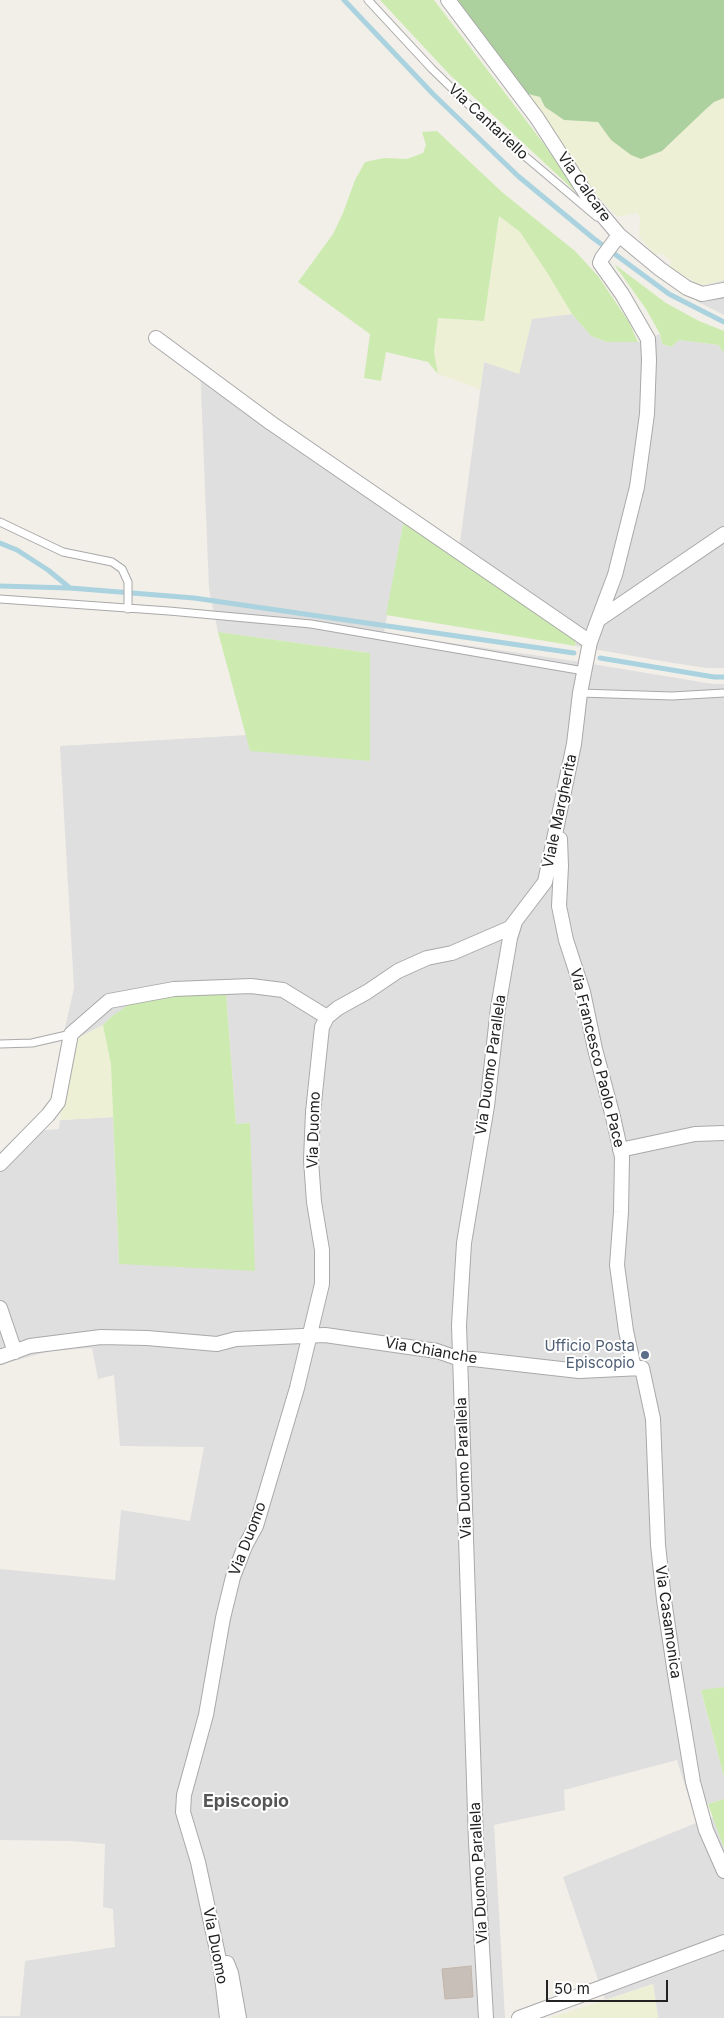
<!DOCTYPE html>
<style>
body{margin:0}
#map{position:relative;width:724px;height:2018px;overflow:hidden;background:#f2efe9;font-family:Inter,sans-serif}
canvas{display:block}
.scale{position:absolute;left:546px;top:1980px;width:122px;height:22px;box-sizing:border-box;border:2px solid #222;border-top:0;padding-left:6px;font-size:15px;line-height:18px;white-space:nowrap;color:#222;-webkit-text-stroke:4px #fff;paint-order:stroke}
</style>
<div id="map">
<canvas width="724" height="2018"></canvas>
<div class="scale">50 m</div>
</div>
<script>
const g = document.querySelector('canvas').getContext('2d');
g.lineJoin = 'round';
function paint(path, color) {
  g.fillStyle = color;
  g.fill(path, 'evenodd');
}
function poly(rows) {
  const path = new Path2D();
  for (const r of rows) {
    path.moveTo(r[0], r[1]);
    for (let i = 2; i < r.length; i += 2) path.lineTo(r[i], r[i + 1]);
  }
  return path;
}
function trace(path, color, width, dash) {
  g.strokeStyle = color;
  g.lineWidth = width;
  g.lineCap = dash ? 'butt' : 'round';
  g.setLineDash(dash || []);
  g.stroke(path);
}
function drawText(font, color, halo, rows, align = 'center') {
  g.font = font + ' Inter,sans-serif';
  g.lineWidth = 4;
  g.setLineDash([]);
  g.textBaseline = 'middle';
  g.strokeStyle = halo;
  g.fillStyle = color;
  for (const [text, x, y, turn = 0] of rows) {
    g.save();
    g.translate(x, y);
    g.rotate((+turn || 0) * Math.PI / 180);
    g.textAlign = isNaN(turn) ? turn : align;
    if (halo) g.strokeText(text, 0, 0);
    g.fillText(text, 0, 0);
    g.restore();
  }
}
const residential = poly([
 [724,280,724,315,696,301,705,285],
 [572,314,591,336,607,342,638,342,660,334,662,344,670,347,679,340,719,345,722,351,724,351,724,668,707,668,673,663,576,646,574,637,458,557,484,362,519,373,532,318],
 [200,364,406,507,384,633,574,661,713,684,724,684,724,1687,701,1691,724,1777,724,1799,692,1809,677,1760,564,1790,565,1810,494,1825,505,2018,0,2018,0,2016,20,2016,25,1961,115,1947,113,1909,103,1907,105,1844,70,1841,0,1840,0,1569,115,1580,121,1510,190,1521,204,1447,120,1446,114,1375,98,1379,92,1348,50,1351,0,1365,0,1155,23,1132,59,1129,60,1120,113,1117,119,1264,250,1123,236,1124,226,993,111,1017,103,1025,78,1038,60,1050,74,988,60,746,247,735,250,751,370,653,218,632,209,589],
 [714,1817,724,1848,724,2018,658,2018,653,1984,605,2000,563,1877,696,1823]
]);
const farmland = poly([
 [524,93,540,97,545,107,564,120,598,122,611,140,662,151,705,110,714,102,724,98,724,280,705,285,698,284,670,267,671,261,661,253,656,255,639,236,640,218,637,213,618,217,597,196],
 [499,216,520,232,546,271,572,314,532,319,519,374,484,362,480,389,438,374,434,352,438,318,484,321],
 [103,1025,111,1065,113,1117,60,1120,69,1072,78,1038],
 [653,1984,658,2018,549,2018,605,2000]
]);
const grass = poly([
 [380,0,434,0,544,144,579,195,450,75],
 [437,131,502,192,575,251,598,276,629,322,638,342,607,342,591,336,572,314,546,271,520,232,499,216,484,321,438,318,434,352,438,374,428,362,386,352,381,381,364,378,370,334,298,282,333,234,343,213,355,180,365,162,384,158,407,159,423,153,426,145,422,132],
 [614,264,666,303,699,321,724,331,724,351,722,351,719,345,679,340,671,347,662,344,660,334,646,309],
 [404,519,574,638,576,646,386,615],
 [218,632,370,653,370,761,250,751],
 [226,993,236,1124,250,1123,255,1271,119,1264,111,1065,103,1025,111,1017,131,1003,153,997],
 [724,1687,724,1777,701,1690],
 [724,1799,724,1848,708,1804]
]);
const forest = poly([
 [458,0,724,0,724,98,714,102,705,110,662,151,641,159,631,155,611,140,598,122,564,120,545,107,540,97,524,93]
]);
const stream = poly([
 [344,0,433,94,518,176,593,238,669,294,724,322],
 [0,543,17,550,48,570,70,588,194,598,574,653],
 [0,586,69,588],
 [600,658,714,677,724,677]
]);
const building = poly([
 [471,1966,473,1997,445,1999,442,1969,471,1966]
]);
const service = poly([
 [368,0,432,69,501,136,597,217],
 [0,522,63,552,112,562,122,569,128,582,128,609],
 [0,599,169,611,311,624,584,671],
 [580,693,672,696,724,693],
 [0,1044,32,1043,71,1034]
]);
const minor = poly([
 [448,0,537,118,592,203,619,235,602,258,600,263,622,294,648,339,649,360,647,414,637,487,615,575,598,620],
 [619,235,660,269,687,288,702,294,724,290],
 [156,338,271,423,590,642],
 [560,839,561,866,559,906,566,940,583,992,595,1049,613,1117,622,1157,621,1212,617,1265,626,1331,634,1368],
 [620,1150,695,1134,724,1133],
 [0,1164,48,1115,58,1102,71,1034,109,1001,174,989,251,986,283,990,327,1017],
 [0,1308,15,1352],
 [0,1357,30,1346,101,1337,147,1338,217,1344,236,1339,325,1335,437,1351,460,1359,473,1359,579,1371,642,1368,653,1419,658,1545,664,1600,675,1674,693,1782,706,1830,724,1871],
 [227,1963,231,1973,239,2018],
 [227,2018,221,1969,198,1862,183,1812,184,1795,206,1715,223,1618,233,1577,245,1546,256,1526,297,1388,322,1284,322,1250,314,1202,311,1160,313,1112,322,1027,327,1017,338,1008,367,992,398,971,427,958,452,953,510,928,545,882,574,744,580,693,590,642,598,620,724,534],
 [486,2018,476,1842,459,1325,464,1243,487,1106,498,1008,510,938,515,922],
 [519,2018,724,1942]
]);
const markers = [
 [645,1355,5,"#5c6f8a"]
];
const streetNames = [
 ["Via Cantariello",488,122,43],
 ["Via Calcare",584,187,55],
 ["Viale Margherita",560,811,-78],
 ["Via Francesco Paolo Pace",597,1058,76],
 ["Via Duomo Parallela",491,1065,-82],
 ["Via Duomo",314,1130,-88],
 ["Via Chianche",431,1351,10],
 ["Via Duomo Parallela",464,1468,-92],
 ["Via Duomo",248,1539,-69],
 ["Via Casamonica",668,1622,82],
 ["Via Duomo Parallela",479,1873,-93],
 ["Via Duomo",215,1946,79]
];
const serviceNames = [
 ["Ufficio Posta",635,1346],
 ["Episcopio",635,1363]
];
const quarterNames = [
 ["Episcopio",246,1802]
];
paint(residential, '#e0dfdf');
paint(farmland, '#eef0d5');
paint(grass, '#cdebb0');
paint(forest, '#add19e');
trace(stream, '#aad3df', 5);
paint(building, '#c7bfb8');
trace(building, '#c4b6ab', 1);
trace(service, '#a9a9a9', 9);
trace(minor, '#a9a9a9', 16);
trace(service, '#fff', 7);
trace(minor, '#fff', 14);
for (const [x, y, r, color] of markers) {
  const dot = new Path2D();
  dot.arc(x, y, r, 0, 2 * Math.PI);
  g.fillStyle = color;
  g.fill(dot);
  trace(dot, '#fff', 2);
}
drawText('15px', '#222', '#fff', streetNames);
drawText('15px', '#4e5e75', '#fff', serviceNames, 'right');
drawText('bold 18px', '#555', '#fff', quarterNames);
</script>
